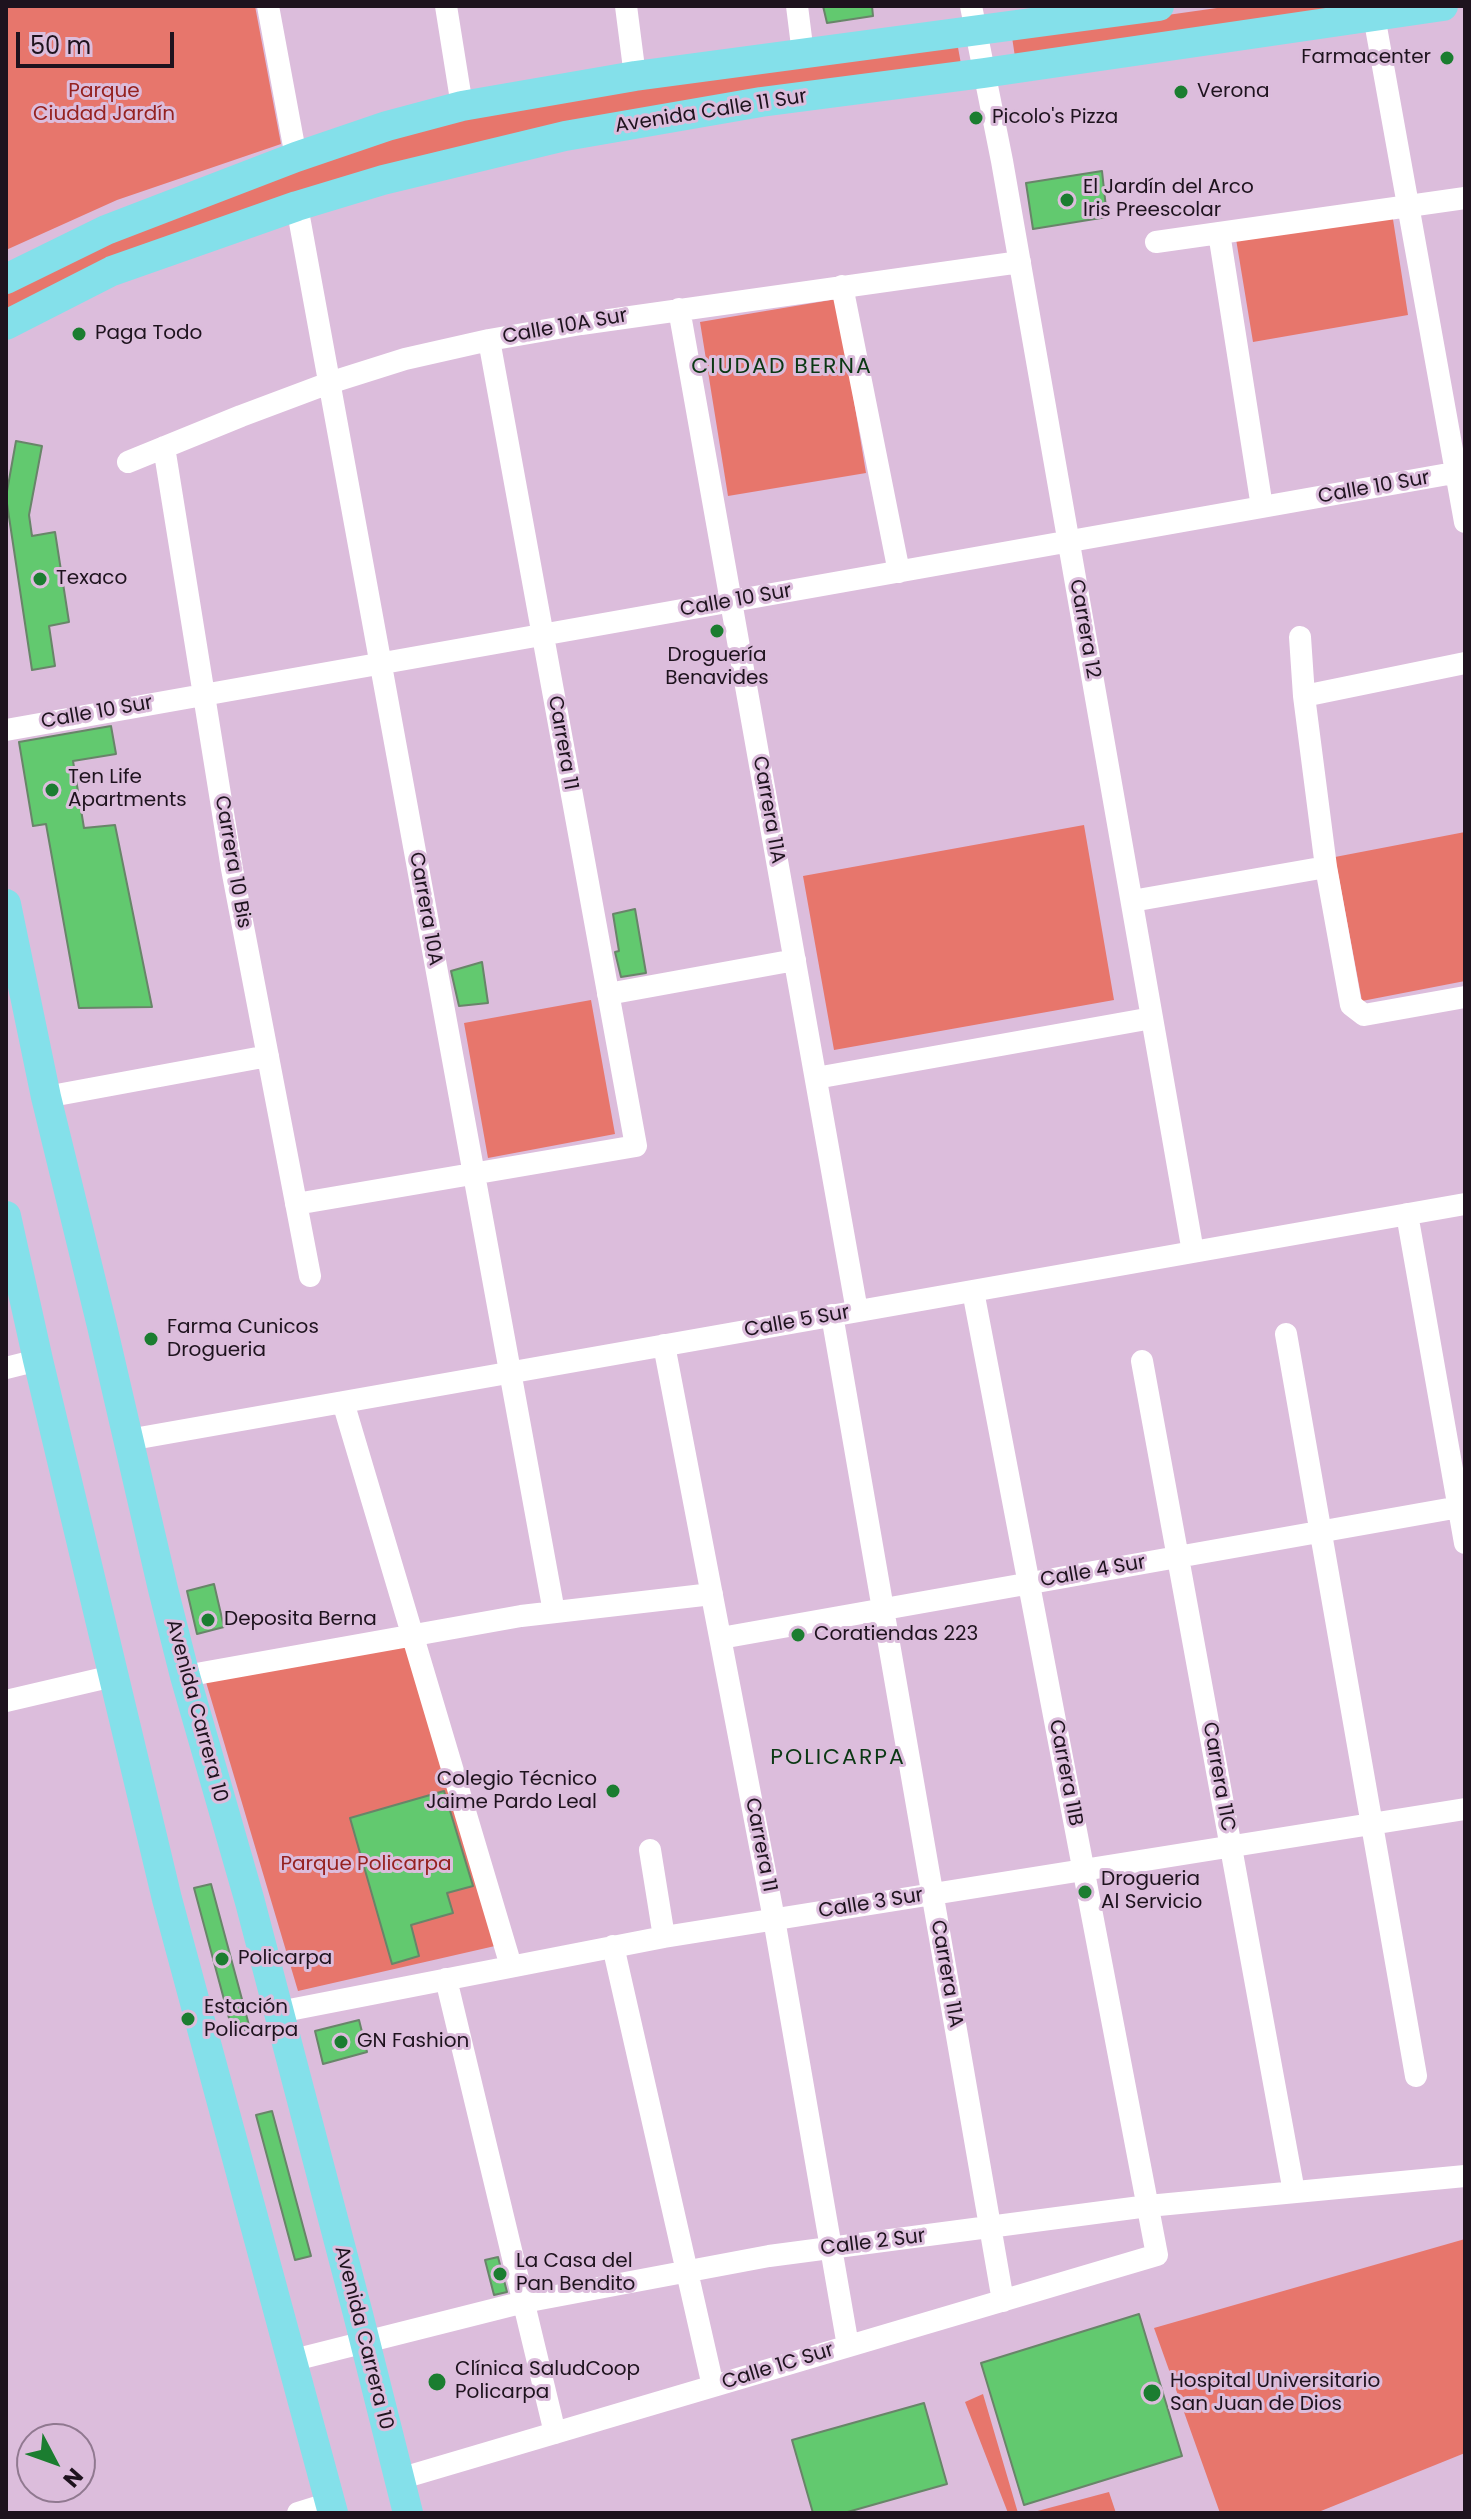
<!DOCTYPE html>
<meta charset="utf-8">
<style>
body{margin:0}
#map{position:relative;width:1471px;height:2519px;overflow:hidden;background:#dcbddc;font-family:Poppins,sans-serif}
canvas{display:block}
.frame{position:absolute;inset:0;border:8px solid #1e131e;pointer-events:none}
.north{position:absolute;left:16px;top:2423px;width:80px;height:80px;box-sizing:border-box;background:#dcbddc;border:2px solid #907990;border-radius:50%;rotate:131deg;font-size:22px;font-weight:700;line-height:32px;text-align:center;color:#1e131e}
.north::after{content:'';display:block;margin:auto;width:28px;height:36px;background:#1b7d30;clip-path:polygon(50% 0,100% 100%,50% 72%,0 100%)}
.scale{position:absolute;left:16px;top:32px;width:158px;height:36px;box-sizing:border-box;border:4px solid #1e131e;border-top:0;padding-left:10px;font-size:24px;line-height:28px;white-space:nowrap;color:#1e131e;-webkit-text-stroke:6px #dcbddc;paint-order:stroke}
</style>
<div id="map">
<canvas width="1471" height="2519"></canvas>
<div class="frame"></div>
<div class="north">N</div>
<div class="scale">50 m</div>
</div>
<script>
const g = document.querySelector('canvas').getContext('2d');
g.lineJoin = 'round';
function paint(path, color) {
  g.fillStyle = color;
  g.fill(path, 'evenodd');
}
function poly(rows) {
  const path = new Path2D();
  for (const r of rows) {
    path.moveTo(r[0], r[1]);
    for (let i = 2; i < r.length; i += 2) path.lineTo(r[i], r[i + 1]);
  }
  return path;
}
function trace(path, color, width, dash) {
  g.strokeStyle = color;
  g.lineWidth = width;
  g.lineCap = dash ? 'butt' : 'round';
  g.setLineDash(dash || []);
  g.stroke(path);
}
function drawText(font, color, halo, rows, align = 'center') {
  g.font = font + ' Poppins,sans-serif';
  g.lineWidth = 6;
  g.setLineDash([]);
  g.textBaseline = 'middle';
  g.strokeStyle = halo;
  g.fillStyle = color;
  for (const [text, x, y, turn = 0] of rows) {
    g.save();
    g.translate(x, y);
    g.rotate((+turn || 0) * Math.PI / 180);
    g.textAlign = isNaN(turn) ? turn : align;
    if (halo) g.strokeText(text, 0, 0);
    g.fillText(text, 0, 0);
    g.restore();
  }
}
const green = poly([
 [6,6,255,6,281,144,117,200,6,250],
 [1231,6,1373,6,1015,57,1012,37],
 [957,42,961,64,581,119,6,310,6,295,36,274,290,171,477,111],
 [1392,213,1408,315,1253,342,1236,239],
 [837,299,866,473,728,496,700,322],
 [1084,825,1114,1000,834,1050,803,876],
 [1465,832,1465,981,1362,1001,1335,857],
 [591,1000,615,1134,488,1158,464,1023],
 [405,1645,495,1946,298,1991,206,1682],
 [1465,2239,1465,2453,1316,2513,1220,2513,1154,2328],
 [983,2394,1018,2513,1008,2513,965,2402],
 [1109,2492,1116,2513,1030,2513]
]);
const building = poly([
 [823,6,872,6,873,16,827,23,823,6],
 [1102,171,1107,217,1033,229,1026,183,1102,171],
 [16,441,42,446,29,515,32,536,55,532,69,622,49,626,55,666,32,670,6,497,16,441],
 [111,726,116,754,73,761,84,828,115,825,152,1007,79,1008,46,824,33,826,19,742,111,726],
 [635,909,646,973,621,977,615,952,619,951,613,914,635,909],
 [482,962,488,1003,459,1006,451,971,482,962],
 [214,1584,224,1627,197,1634,187,1591,214,1584],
 [444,1791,473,1886,447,1893,453,1913,411,1925,419,1956,392,1964,350,1818,444,1791],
 [211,1884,250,2029,233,2033,194,1888,211,1884],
 [359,2020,367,2052,323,2064,315,2031,359,2020],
 [272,2111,311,2256,295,2260,256,2115,272,2111],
 [498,2257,507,2292,494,2295,485,2260,498,2257],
 [1139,2314,1182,2456,1024,2505,981,2363,1139,2314],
 [924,2403,947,2484,844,2513,813,2513,792,2440,924,2403]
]);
const minor = poly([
 [268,6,296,157],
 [446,6,462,106],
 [626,6,635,76],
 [797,6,803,54],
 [971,6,1002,161,1193,1252],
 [1374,16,1465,522],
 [297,206,554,1612],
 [1219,233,1262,507],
 [1156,242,1465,198],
 [842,286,899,572],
 [679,309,857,1311],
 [164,447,232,869,310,1276],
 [128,462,241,416,329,383,405,359,489,340,581,324,1020,262],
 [1300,637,1304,696,1326,867,1351,1005,1364,1015,1465,997],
 [1304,696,1465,663],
 [6,730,1465,471],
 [1132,901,1326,867],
 [608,994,795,960],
 [816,1078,1152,1018],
 [46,1097,268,1056],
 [296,1204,636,1146,489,340],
 [1407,1214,1465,1543],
 [832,1315,1003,2301],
 [1286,1334,1416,2076],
 [664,1345,774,1919,848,2346],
 [1142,1361,1294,2192],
 [6,1368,38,1360],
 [343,1402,511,1966],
 [128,1440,1465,1204],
 [721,1638,1465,1506],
 [185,1676,521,1616,712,1594],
 [6,1701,113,1676],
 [650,1850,664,1937],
 [613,1946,713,2386],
 [446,1979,555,2433],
 [279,2012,664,1937,1465,1809],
 [290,2361,524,2302,769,2256,1148,2206,1465,2176],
 [399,2479,1157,2255,973,1291],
 [298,2513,330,2503]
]);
const major = poly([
 [6,279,106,230,296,157,387,126,462,106,635,76,1159,6],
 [6,325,112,271,297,206,383,180,565,136,761,102,984,73,1443,6],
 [6,904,46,1097,102,1326,163,1589,185,1676,250,1902,358,2314,408,2513],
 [6,1216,38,1360,167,1899,333,2513]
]);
const markers = [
 [1447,58,8,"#1b7d30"],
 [1181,92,8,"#1b7d30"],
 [976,118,8,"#1b7d30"],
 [1067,200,8,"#1b7d30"],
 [79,334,8,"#1b7d30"],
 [40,579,8,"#1b7d30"],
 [717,631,8,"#1b7d30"],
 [52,790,8,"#1b7d30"],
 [151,1339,8,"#1b7d30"],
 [208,1620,8,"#1b7d30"],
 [798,1635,8,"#1b7d30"],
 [613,1791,8,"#1b7d30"],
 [1085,1892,8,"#1b7d30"],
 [222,1959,8,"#1b7d30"],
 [188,2019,8,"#1b7d30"],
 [341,2042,8,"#1b7d30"],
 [500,2274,8,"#1b7d30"],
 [437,2382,10,"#1b7d30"],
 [1152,2393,10,"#1b7d30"]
];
const poiNames = [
 ["Farmacenter",1431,58,"right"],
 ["Verona",1197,92],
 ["Picolo's Pizza",992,118],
 ["El Jardín del Arco",1083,188],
 ["Iris Preescolar",1083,211],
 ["Paga Todo",95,334],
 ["Texaco",56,579],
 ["Droguería",717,656,"center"],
 ["Benavides",717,679,"center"],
 ["Ten Life",68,778],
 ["Apartments",68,801],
 ["Farma Cunicos",167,1328],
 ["Drogueria",167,1351],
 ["Deposita Berna",224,1620],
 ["Coratiendas 223",814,1635],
 ["Colegio Técnico",597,1780,"right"],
 ["Jaime Pardo Leal",597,1803,"right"],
 ["Drogueria",1101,1880],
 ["Al Servicio",1101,1903],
 ["Policarpa",238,1959],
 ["Estación",204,2008],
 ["Policarpa",204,2031],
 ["GN Fashion",357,2042],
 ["La Casa del",516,2262],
 ["Pan Bendito",516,2285],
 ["Clínica SaludCoop",455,2370],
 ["Policarpa",455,2393],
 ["Hospital Universitario",1170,2382],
 ["San Juan de Dios",1170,2405]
];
const parkNames = [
 ["Parque",104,92],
 ["Ciudad Jardín",104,115],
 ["Parque Policarpa",366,1865]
];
const streetNames = [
 ["Avenida Calle 11 Sur",711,112,-9],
 ["Calle 10A Sur",565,327,-10],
 ["Calle 10 Sur",1374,488,-10],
 ["Calle 10 Sur",736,601,-10],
 ["Carrera 12",1084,629,80],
 ["Calle 10 Sur",97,713,-10],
 ["Carrera 11",562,743,80],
 ["Carrera 11A",768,810,80],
 ["Carrera 10 Bis",232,862,80],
 ["Carrera 10A",425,909,80],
 ["Calle 5 Sur",797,1322,-10],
 ["Calle 4 Sur",1093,1572,-10],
 ["Avenida Carrera 10",196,1711,75],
 ["Carrera 11B",1065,1773,79],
 ["Carrera 11C",1218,1777,80],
 ["Carrera 11",760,1845,79],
 ["Calle 3 Sur",871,1904,-9],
 ["Carrera 11A",946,1974,80],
 ["Calle 2 Sur",873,2243,-7],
 ["Avenida Carrera 10",363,2338,76],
 ["Calle 1C Sur",778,2367,-17]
];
const neighbourhoodNames = [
 ["CIUDAD BERNA",782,367],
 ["POLICARPA",838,1758]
];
paint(green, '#e7766c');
paint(building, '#62c96f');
trace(building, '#688569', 2);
trace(minor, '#fff', 22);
trace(major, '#84e0ea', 30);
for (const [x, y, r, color] of markers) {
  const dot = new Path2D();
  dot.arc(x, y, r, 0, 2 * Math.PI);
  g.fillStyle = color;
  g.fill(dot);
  trace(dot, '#dcbddc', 3);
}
drawText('20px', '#1e131e', '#dcbddc', poiNames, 'left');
drawText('20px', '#952220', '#dcbddc', parkNames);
drawText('20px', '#1e131e', '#dcbddc', streetNames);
g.letterSpacing = '2px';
drawText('22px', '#0a3813', '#dcbddc', neighbourhoodNames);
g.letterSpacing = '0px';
</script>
